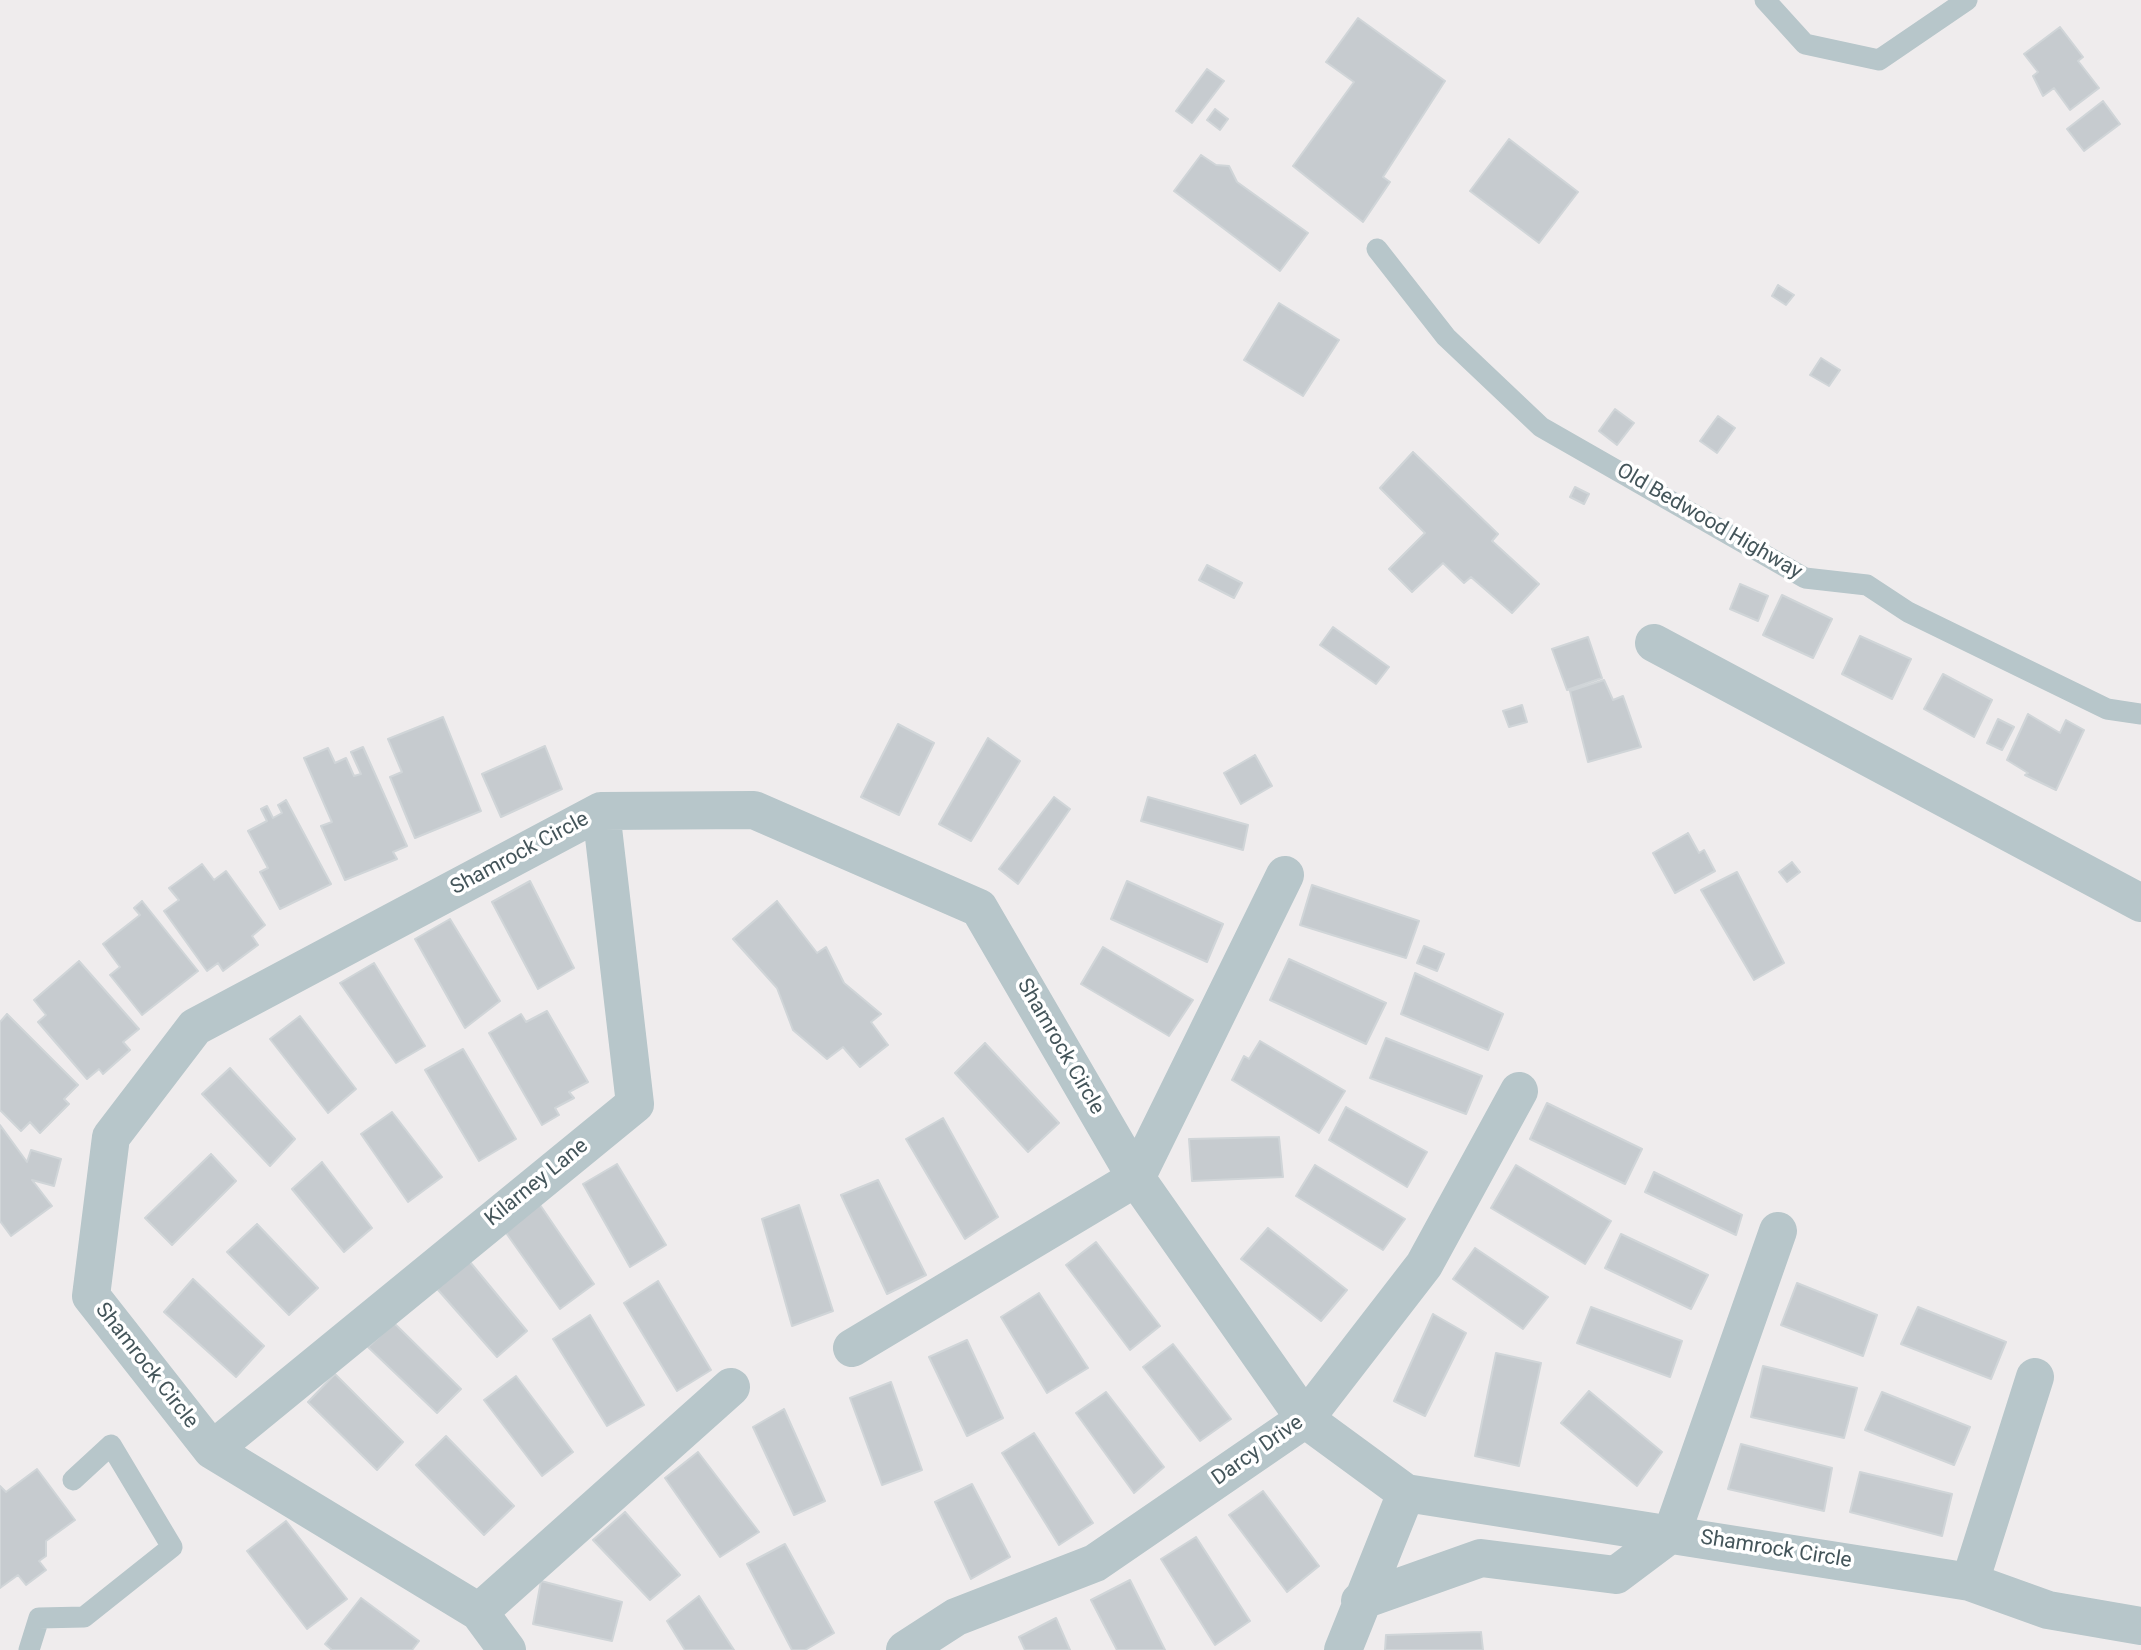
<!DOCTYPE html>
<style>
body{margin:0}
canvas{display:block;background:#efeced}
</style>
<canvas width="2141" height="1650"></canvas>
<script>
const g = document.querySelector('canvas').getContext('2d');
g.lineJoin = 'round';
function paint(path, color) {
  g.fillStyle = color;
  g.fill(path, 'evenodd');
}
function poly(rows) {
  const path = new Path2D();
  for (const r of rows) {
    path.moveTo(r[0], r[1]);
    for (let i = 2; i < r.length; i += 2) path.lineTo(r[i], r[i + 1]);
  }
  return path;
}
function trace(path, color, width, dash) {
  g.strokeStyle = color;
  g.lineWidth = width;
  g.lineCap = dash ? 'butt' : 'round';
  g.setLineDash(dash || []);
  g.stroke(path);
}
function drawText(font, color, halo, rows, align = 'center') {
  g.font = font + ' Roboto,sans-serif';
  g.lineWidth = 7;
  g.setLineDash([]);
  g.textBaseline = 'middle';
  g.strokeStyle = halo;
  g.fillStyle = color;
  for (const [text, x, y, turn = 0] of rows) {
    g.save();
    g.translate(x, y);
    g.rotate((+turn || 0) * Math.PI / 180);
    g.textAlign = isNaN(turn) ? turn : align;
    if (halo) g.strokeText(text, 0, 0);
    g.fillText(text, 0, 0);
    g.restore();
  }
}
const building = poly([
 [1358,18,1445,81,1383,177,1390,182,1363,222,1293,166,1354,82,1326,62,1358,18],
 [2060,27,2083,57,2078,61,2099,88,2070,110,2054,88,2043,96,2033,76,2038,72,2024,54,2060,27],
 [1207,69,1224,81,1192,123,1176,111,1207,69],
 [2103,101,2120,124,2084,151,2067,129,2103,101],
 [1215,109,1228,119,1220,130,1207,120,1215,109],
 [1509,139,1578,192,1539,243,1470,191,1509,139],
 [1201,155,1216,165,1229,166,1237,182,1308,233,1280,271,1174,191,1201,155],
 [1778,285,1794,295,1786,305,1772,296,1778,285],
 [1279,303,1339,340,1303,396,1244,360,1279,303],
 [1821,358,1840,370,1829,386,1810,375,1821,358],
 [1615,409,1634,423,1617,445,1599,431,1615,409],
 [1718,416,1735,428,1717,453,1700,441,1718,416],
 [1413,452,1498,534,1492,541,1539,584,1512,613,1471,577,1464,583,1443,563,1412,592,1389,569,1425,533,1380,488,1413,452],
 [1575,487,1589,494,1584,504,1570,497,1575,487],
 [1207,565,1242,583,1234,598,1199,580,1207,565],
 [1740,584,1768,596,1758,621,1730,609,1740,584],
 [1782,595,1832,619,1813,658,1763,635,1782,595],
 [1333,627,1389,667,1376,684,1320,645,1333,627],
 [1860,636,1911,659,1892,699,1842,674,1860,636],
 [1588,637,1602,678,1567,690,1552,649,1588,637],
 [1943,674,1992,700,1974,737,1924,709,1943,674],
 [1604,680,1613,700,1623,696,1641,747,1588,762,1570,691,1604,680],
 [1522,705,1527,722,1509,727,1503,711,1522,705],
 [2028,714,2060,733,2066,720,2084,730,2056,790,2025,775,2028,773,2007,760,2028,714],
 [443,717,481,811,415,838,390,777,402,772,388,739,443,717],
 [1998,719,2014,727,2002,750,1987,743,1998,719],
 [898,724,934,743,899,815,861,797,898,724],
 [988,738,1020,761,971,841,939,824,988,738],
 [545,746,562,789,501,817,482,774,545,746],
 [363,747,407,846,393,852,397,859,345,880,321,826,332,822,304,758,328,748,335,763,346,758,354,776,361,774,351,752,363,747],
 [1255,755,1272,786,1241,804,1224,773,1255,755],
 [1054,797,1070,809,1018,884,999,869,1054,797],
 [1148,797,1248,825,1243,850,1141,821,1148,797],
 [286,800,331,884,280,909,260,872,268,868,248,831,267,821,261,809,267,806,273,818,282,813,278,805,286,800],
 [1688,833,1699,853,1704,850,1715,871,1675,893,1653,853,1688,833],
 [1792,862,1800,872,1787,882,1779,872,1792,862],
 [202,864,214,880,226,871,265,925,252,936,258,945,223,971,218,963,207,971,164,911,179,900,169,888,202,864],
 [1737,872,1784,963,1754,980,1701,890,1737,872],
 [530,881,574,968,538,989,492,902,530,881],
 [1127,881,1223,924,1207,962,1111,919,1127,881],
 [1312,885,1419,921,1406,958,1300,925,1312,885],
 [142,901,198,971,142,1015,110,975,120,967,103,944,140,915,134,908,142,901],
 [777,901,817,953,826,947,844,983,881,1014,871,1022,888,1045,860,1067,843,1047,827,1059,793,1030,777,988,733,939,777,901],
 [450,919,500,1001,465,1028,415,939,450,919],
 [1424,946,1444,954,1437,971,1417,963,1424,946],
 [1103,947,1193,1000,1169,1036,1081,984,1103,947],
 [1289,959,1386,1003,1366,1044,1270,1000,1289,959],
 [79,961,139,1029,123,1042,130,1050,103,1074,99,1069,87,1079,38,1022,46,1015,34,1000,79,961],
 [374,963,425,1046,396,1063,340,983,374,963],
 [1415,973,1503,1014,1488,1050,1401,1014,1415,973],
 [547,1011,588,1082,569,1092,574,1098,555,1108,559,1115,542,1125,489,1033,521,1014,526,1022,547,1011],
 [7,1014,78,1085,64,1099,69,1104,40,1133,30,1122,21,1131,0,1110,0,1022,7,1014],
 [300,1016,356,1089,328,1113,270,1039,300,1016],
 [1386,1038,1482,1076,1466,1114,1370,1078,1386,1038],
 [1260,1041,1345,1091,1319,1133,1232,1080,1244,1056,1249,1059,1260,1041],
 [985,1043,1059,1123,1028,1152,955,1073,985,1043],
 [463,1049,516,1139,479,1161,425,1070,463,1049],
 [230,1068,295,1139,270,1166,202,1094,230,1068],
 [1547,1103,1642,1149,1625,1184,1530,1139,1547,1103],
 [1346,1107,1427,1152,1407,1187,1329,1140,1346,1107],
 [392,1112,442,1177,408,1202,361,1134,392,1112],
 [943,1118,998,1217,965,1239,906,1139,943,1118],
 [0,1125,27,1162,31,1150,61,1159,54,1186,32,1180,52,1206,11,1236,0,1221,0,1125],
 [1279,1137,1283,1177,1192,1181,1189,1139,1279,1137],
 [211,1154,236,1181,172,1245,145,1218,211,1154],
 [322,1162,372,1228,344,1252,292,1189,322,1162],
 [617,1164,666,1245,630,1267,583,1184,617,1164],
 [1315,1165,1405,1219,1383,1250,1296,1196,1315,1165],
 [1516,1165,1611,1221,1585,1264,1491,1208,1516,1165],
 [1654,1172,1742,1215,1736,1235,1645,1192,1654,1172],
 [878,1180,926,1275,887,1294,841,1195,878,1180],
 [538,1202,594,1284,560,1309,504,1230,538,1202],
 [799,1205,833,1311,792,1326,762,1219,799,1205],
 [257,1224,318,1288,289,1315,227,1252,257,1224],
 [1268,1228,1347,1290,1321,1321,1241,1259,1268,1228],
 [1621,1234,1708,1275,1691,1309,1605,1268,1621,1234],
 [1096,1242,1160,1326,1130,1350,1066,1265,1096,1242],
 [1475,1248,1548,1297,1523,1329,1453,1279,1475,1248],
 [465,1256,527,1331,497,1357,432,1283,465,1256],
 [193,1279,264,1346,236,1377,164,1312,193,1279],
 [658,1281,711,1370,677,1391,624,1303,658,1281],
 [1797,1283,1877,1315,1863,1356,1781,1325,1797,1283],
 [1039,1293,1088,1368,1047,1393,1001,1317,1039,1293],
 [1591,1307,1682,1341,1670,1377,1577,1343,1591,1307],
 [1918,1307,2006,1342,1991,1379,1901,1344,1918,1307],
 [1433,1314,1466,1333,1425,1416,1394,1401,1433,1314],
 [590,1315,644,1405,607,1426,553,1339,590,1315],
 [394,1323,461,1389,437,1413,368,1347,394,1323],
 [967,1340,1003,1418,967,1436,929,1357,967,1340],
 [1173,1344,1231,1419,1200,1441,1143,1367,1173,1344],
 [1496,1353,1541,1363,1519,1466,1475,1456,1496,1353],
 [1763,1366,1857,1388,1844,1438,1751,1417,1763,1366],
 [335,1374,403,1442,377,1470,308,1402,335,1374],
 [516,1376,573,1452,542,1476,484,1400,516,1376],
 [891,1382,922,1470,882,1485,850,1398,891,1382],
 [1589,1391,1662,1452,1637,1486,1561,1423,1589,1391],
 [1106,1392,1164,1467,1134,1493,1076,1413,1106,1392],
 [1882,1392,1970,1427,1954,1465,1865,1430,1882,1392],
 [784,1409,825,1501,794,1515,753,1427,784,1409],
 [1034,1433,1093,1523,1059,1545,1002,1453,1034,1433],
 [446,1436,514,1506,484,1535,416,1465,446,1436],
 [1741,1444,1832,1468,1824,1511,1728,1489,1741,1444],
 [698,1452,759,1532,720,1557,665,1478,698,1452],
 [37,1469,75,1520,46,1541,46,1556,39,1561,46,1570,26,1585,18,1575,0,1588,0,1486,6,1492,37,1469],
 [1860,1472,1952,1494,1942,1536,1850,1512,1860,1472],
 [972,1484,1010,1557,971,1579,935,1502,972,1484],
 [1263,1491,1319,1566,1287,1592,1229,1515,1263,1491],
 [625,1512,680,1575,650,1600,593,1540,625,1512],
 [286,1521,347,1599,307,1629,247,1551,286,1521],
 [1196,1537,1250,1621,1215,1645,1161,1559,1196,1537],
 [785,1544,834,1633,805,1650,792,1650,747,1564,785,1544],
 [1130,1580,1165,1650,1117,1650,1091,1600,1130,1580],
 [541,1581,622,1602,612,1641,533,1624,541,1581],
 [699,1596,734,1650,685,1650,667,1621,699,1596],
 [361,1598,419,1641,412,1650,332,1650,325,1644,361,1598],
 [1056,1618,1070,1650,1025,1650,1019,1637,1056,1618],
 [1481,1632,1483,1650,1385,1650,1386,1635,1481,1632]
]);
const lane = poly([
 [1765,0,1805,44,1879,60,1967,0],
 [1377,249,1446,337,1541,427,1805,578,1867,585,1908,612,2107,709,2141,714],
 [29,1650,39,1618,84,1617,172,1547,111,1445,73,1480]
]);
const street = poly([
 [1654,643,2141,903],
 [852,1348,1136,1178,1285,875],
 [212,1450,635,1104,601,811],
 [1970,1582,2035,1377],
 [1360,1601,1481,1558,1616,1575,1672,1533,1778,1231],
 [479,1612,731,1387],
 [507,1650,479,1612,212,1450,91,1296,111,1137,195,1027,601,811,754,810,979,908,1136,1178,1305,1419,1406,1493,1970,1582,2048,1610,2141,1626],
 [905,1650,956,1617,1095,1563,1305,1419,1424,1265,1519,1091],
 [1343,1650,1406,1493]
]);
const streetNames = [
 ["Old Bedwood Highway",1709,522,30],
 ["Shamrock Circle",520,854,-28],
 ["Shamrock Circle",1060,1047,60],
 ["Kilarney Lane",537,1183,-39],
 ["Shamrock Circle",146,1366,52],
 ["Darcy Drive",1258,1451,-35],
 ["Shamrock Circle",1776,1550,9]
];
paint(building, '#c6cbcf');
trace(building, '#d0d5d8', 2);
trace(lane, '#b7c6ca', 21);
trace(street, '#b7c6ca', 38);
drawText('21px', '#44555a', '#fff', streetNames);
</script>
